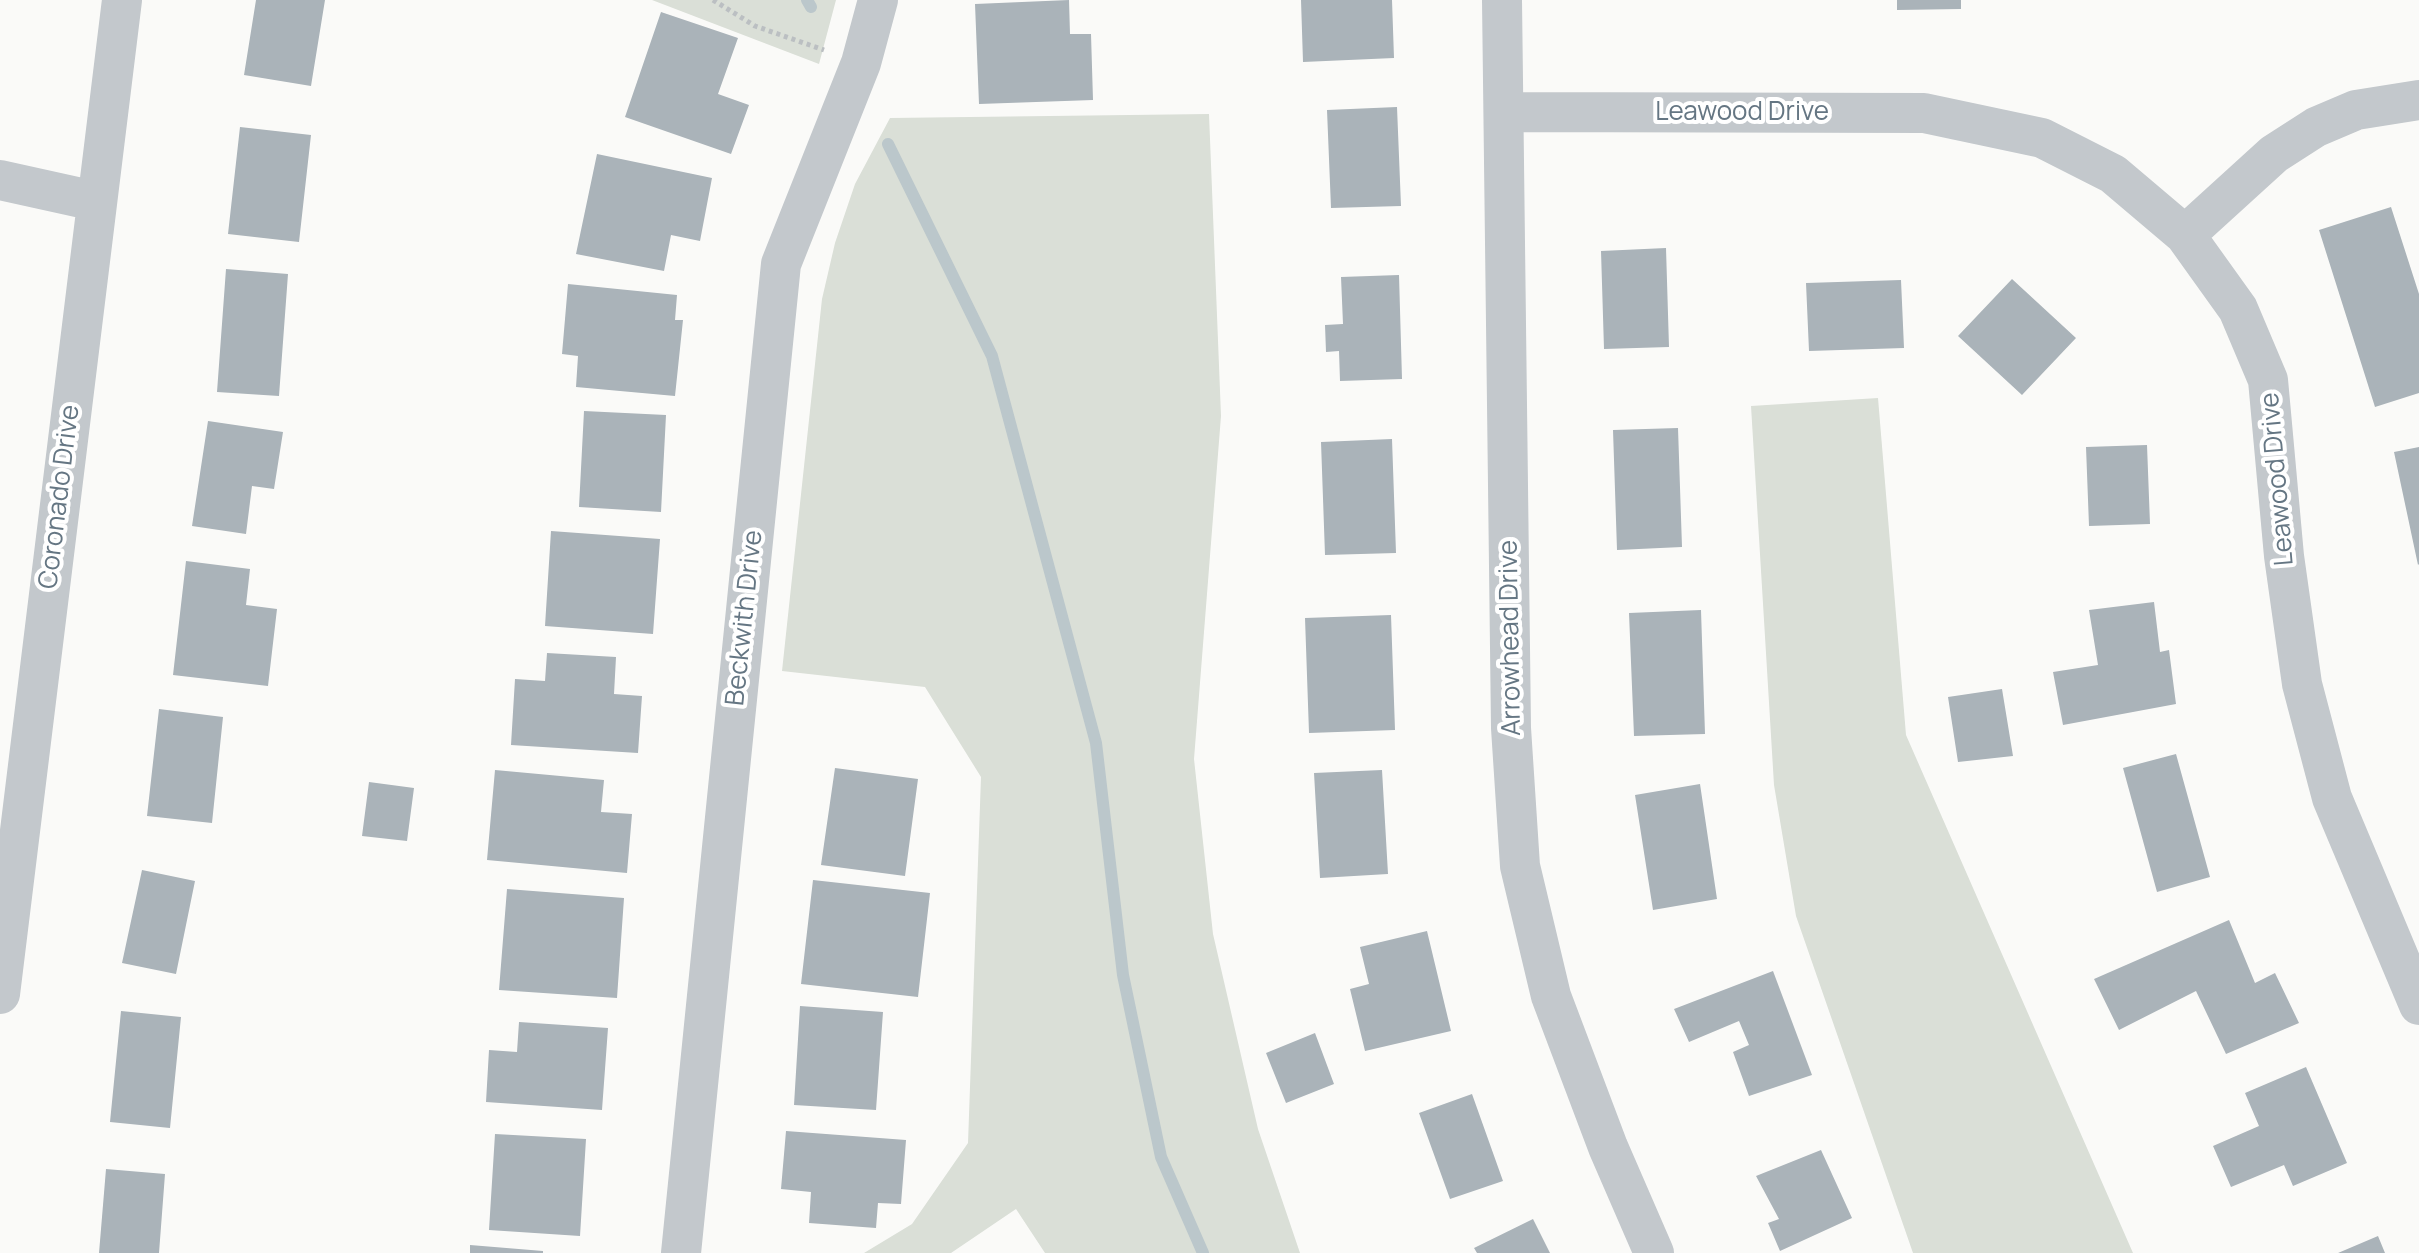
<!DOCTYPE html>
<style>
body{margin:0}
canvas{display:block;background:#fafaf8}
</style>
<canvas width="2419" height="1253"></canvas>
<script>
const g = document.querySelector('canvas').getContext('2d');
g.lineJoin = 'round';
function paint(path, color) {
  g.fillStyle = color;
  g.fill(path, 'evenodd');
}
function poly(rows) {
  const path = new Path2D();
  for (const r of rows) {
    path.moveTo(r[0], r[1]);
    for (let i = 2; i < r.length; i += 2) path.lineTo(r[i], r[i + 1]);
  }
  return path;
}
function trace(path, color, width, dash) {
  g.strokeStyle = color;
  g.lineWidth = width;
  g.lineCap = dash ? 'butt' : 'round';
  g.setLineDash(dash || []);
  g.stroke(path);
}
function drawText(font, color, halo, rows, align = 'center') {
  g.font = font + ' Manrope,sans-serif';
  g.lineWidth = 8;
  g.setLineDash([]);
  g.textBaseline = 'middle';
  g.strokeStyle = halo;
  g.fillStyle = color;
  for (const [text, x, y, turn = 0] of rows) {
    g.save();
    g.translate(x, y);
    g.rotate((+turn || 0) * Math.PI / 180);
    g.textAlign = isNaN(turn) ? turn : align;
    if (halo) g.strokeText(text, 0, 0);
    g.fillText(text, 0, 0);
    g.restore();
  }
}
const green = poly([
 [652,0,836,0,819,64],
 [1209,114,1221,416,1194,759,1213,934,1258,1129,1300,1253,1045,1253,1016,1209,951,1253,864,1253,912,1224,968,1143,981,777,925,687,782,671,822,299,835,243,855,184,890,118],
 [1878,398,1906,735,2133,1253,1913,1253,1796,916,1774,785,1751,406]
]);
const stream = poly([
 [807,0,811,7],
 [888,144,992,356,1096,743,1123,975,1161,1157,1203,1253]
]);
const building = poly([
 [256,0,325,0,311,86,244,75],
 [1069,0,1070,34,1091,34,1093,100,979,104,975,4],
 [1301,0,1392,0,1394,58,1303,62],
 [1897,0,1961,0,1961,9,1897,10],
 [661,12,738,38,718,94,749,105,731,154,625,117],
 [1397,107,1401,206,1331,208,1327,110],
 [240,127,311,135,299,242,228,234],
 [597,154,712,178,700,241,671,235,664,271,576,254],
 [2391,207,2419,294,2419,393,2375,407,2319,230],
 [1666,248,1669,347,1604,349,1601,251],
 [226,269,288,274,279,396,217,392],
 [1399,275,1402,379,1340,381,1339,351,1326,352,1325,325,1343,324,1341,277],
 [2012,279,2076,338,2022,395,1958,336],
 [1901,280,1904,348,1809,351,1806,283],
 [568,284,677,295,675,320,683,320,675,396,576,387,578,356,562,354],
 [584,411,666,415,661,512,579,507],
 [208,421,283,432,274,489,252,486,246,534,192,526],
 [1678,428,1682,547,1617,550,1613,430],
 [1392,439,1396,553,1325,555,1321,442],
 [2147,445,2150,524,2089,526,2086,447],
 [2419,447,2419,564,2418,565,2394,452],
 [551,531,660,539,653,634,545,626],
 [186,561,250,569,246,605,277,609,268,686,173,675],
 [2154,602,2160,652,2169,650,2176,704,2063,725,2053,672,2098,665,2089,610],
 [1701,610,1705,734,1634,736,1629,613],
 [1391,615,1395,730,1309,733,1305,618],
 [547,653,616,657,614,694,642,696,638,753,511,745,515,679,545,681],
 [2002,689,2013,756,1958,762,1948,697],
 [159,709,223,717,212,823,147,816],
 [2176,754,2210,877,2157,892,2123,768],
 [835,768,918,779,905,876,821,865],
 [495,770,604,780,601,812,632,814,627,873,487,860],
 [1382,770,1388,874,1320,878,1314,773],
 [369,782,414,788,407,841,362,836],
 [1700,784,1717,899,1653,910,1635,795],
 [142,870,195,881,176,974,122,963],
 [813,880,930,893,918,997,801,984],
 [507,889,624,898,617,998,499,990],
 [2229,920,2255,983,2275,973,2299,1023,2226,1054,2196,991,2119,1030,2094,979],
 [1427,931,1451,1031,1365,1051,1350,989,1369,984,1360,947],
 [1773,971,1812,1075,1749,1096,1733,1052,1749,1045,1739,1021,1689,1042,1674,1009],
 [800,1006,883,1012,876,1110,794,1105],
 [121,1011,181,1017,170,1128,110,1122],
 [519,1022,608,1028,602,1110,486,1102,489,1050,517,1052],
 [1315,1033,1334,1084,1286,1103,1266,1053],
 [2306,1067,2347,1163,2293,1186,2284,1165,2231,1187,2213,1146,2259,1126,2245,1093],
 [1472,1094,1503,1181,1450,1199,1419,1113],
 [786,1131,906,1140,901,1204,878,1203,876,1228,809,1223,811,1192,781,1189],
 [495,1134,586,1139,580,1236,489,1230],
 [1821,1150,1852,1218,1780,1251,1768,1223,1779,1219,1756,1176],
 [106,1169,165,1174,159,1253,99,1253],
 [1533,1219,1550,1253,1477,1253,1474,1248],
 [2378,1236,2385,1253,2338,1253],
 [470,1245,543,1251,543,1253,470,1253]
]);
const path = poly([
 [713,0,755,26,824,50]
]);
const minor = poly([
 [1502,0,1511,728,1520,866,1551,996,1608,1147,1654,1253],
 [1505,112,1924,113,2042,138,2113,174,2185,235,2238,309,2268,380,2284,556,2302,684,2332,798,2419,1005],
 [0,180,95,201],
 [2185,235,2274,154,2316,127,2356,110,2419,100],
 [0,994,122,0],
 [681,1253,781,264,861,63,878,0]
]);
const streetNames = [
 ["Leawood Drive",1742,113],
 ["Leawood Drive",2278,479,-95],
 ["Coronado Drive",60,497,-83],
 ["Beckwith Drive",745,618,-84],
 ["Arrowhead Drive",1511,638,-91]
];
paint(green, '#dadfd7');
trace(stream, '#bbc7cb', 12);
paint(building, '#aab3b9');
trace(path, '#bbbfc2', 5, [4, 4]);
trace(minor, '#c3c8cc', 40);
drawText('26px', '#657683', '#fff', streetNames);
</script>
